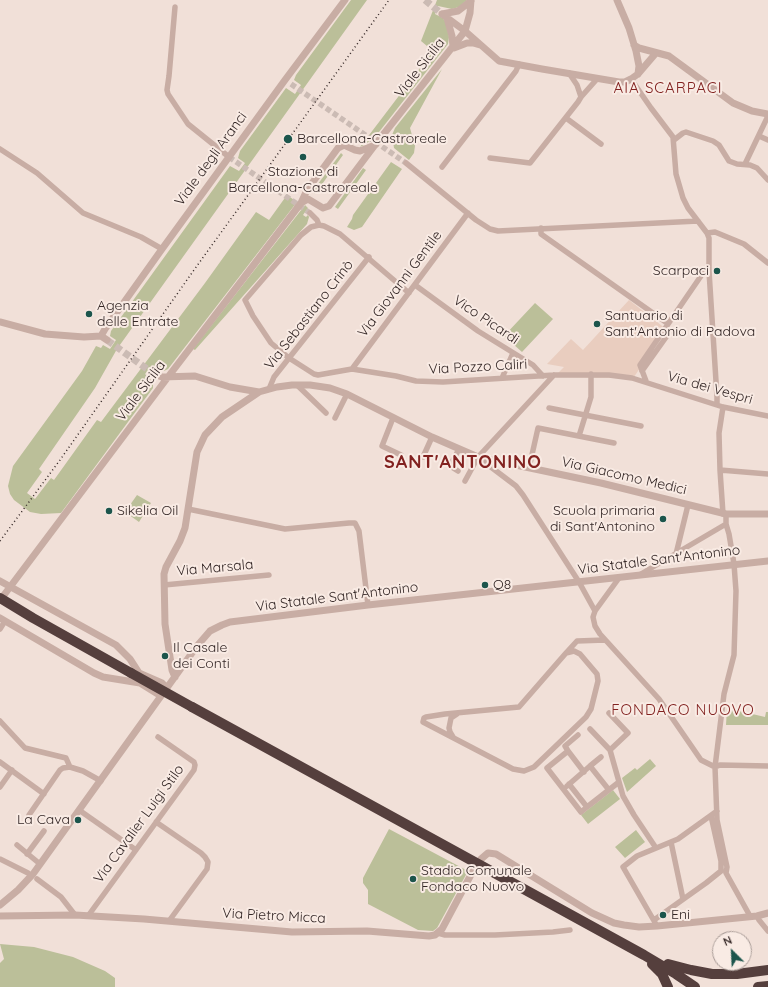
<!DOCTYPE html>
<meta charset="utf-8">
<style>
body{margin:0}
#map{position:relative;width:768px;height:987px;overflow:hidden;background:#f1e0d8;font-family:Quicksand,sans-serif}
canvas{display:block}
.north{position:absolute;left:712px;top:931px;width:40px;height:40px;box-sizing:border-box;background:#f9ebe4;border:1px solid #aa9d98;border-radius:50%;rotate:336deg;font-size:11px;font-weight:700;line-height:16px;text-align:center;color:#342726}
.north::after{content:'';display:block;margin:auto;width:14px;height:18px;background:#1c554c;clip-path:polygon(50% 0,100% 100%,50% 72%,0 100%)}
</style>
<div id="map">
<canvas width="768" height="987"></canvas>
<div class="north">N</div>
</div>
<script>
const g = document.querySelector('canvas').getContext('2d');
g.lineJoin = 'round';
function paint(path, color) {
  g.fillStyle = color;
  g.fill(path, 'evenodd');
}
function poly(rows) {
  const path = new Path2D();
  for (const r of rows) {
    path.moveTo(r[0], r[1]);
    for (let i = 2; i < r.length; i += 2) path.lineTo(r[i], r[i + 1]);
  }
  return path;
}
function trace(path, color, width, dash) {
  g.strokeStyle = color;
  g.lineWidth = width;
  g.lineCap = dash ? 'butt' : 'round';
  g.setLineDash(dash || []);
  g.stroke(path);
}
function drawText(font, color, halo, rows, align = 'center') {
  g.font = font + ' Quicksand,sans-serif';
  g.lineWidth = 4;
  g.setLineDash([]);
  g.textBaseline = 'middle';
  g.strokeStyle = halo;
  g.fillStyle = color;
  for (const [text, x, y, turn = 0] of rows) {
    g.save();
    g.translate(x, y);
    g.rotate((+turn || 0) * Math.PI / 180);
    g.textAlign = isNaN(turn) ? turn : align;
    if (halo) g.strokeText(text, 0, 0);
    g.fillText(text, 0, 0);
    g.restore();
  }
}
const green = poly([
 [351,0,367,0,117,349,95,388,39,469,42,472,27,493,35,499,51,478,54,480,97,420,101,422,205,283,256,212,269,220,287,195,297,202,168,369,164,371,158,370,152,366,145,374,153,382,153,388,61,513,41,514,30,512,14,500,10,494,8,486,13,466,82,371,96,346,101,348,103,345,110,349,116,340,110,336,111,331,230,166,239,171,245,163,238,158,240,151,286,88,295,94,301,85,294,80,296,75],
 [437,0,467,0,459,7,452,9,438,6,435,14,443,18,446,23,449,37,448,44,379,132,366,144,360,147,433,51,421,41],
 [442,69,410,128,415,146,414,153,409,160,394,148,392,135,395,128],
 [341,153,343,155,315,194,312,192],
 [391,162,402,169,362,227,354,230,347,227,352,219,353,215],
 [363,168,366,170,338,209,335,207],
 [305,205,308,208,303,215,306,217,308,215,309,217,307,224,195,350,193,349],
 [535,303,553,319,522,352,504,336],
 [137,495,151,503,139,522,125,512],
 [727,708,765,717,766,712,768,712,768,725,726,725],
 [650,759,656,766,627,792,622,778,635,768,637,770],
 [613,790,620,799,588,824,581,815],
 [389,829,468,871,437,928,433,931,418,930,368,904,368,890,363,883,363,878],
 [636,830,645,842,625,858,615,847],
 [0,944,34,947,73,957,105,971,115,978,115,987,0,987,0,963,4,959]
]);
const plaza = poly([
 [629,300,666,329,632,380,617,378,554,377,564,367,547,364,571,339,583,350]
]);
const minorTunnel = poly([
 [291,84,406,163],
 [229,157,310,213]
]);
const tertiaryTunnel = poly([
 [425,0,442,14],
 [107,340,154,374]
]);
const minor = poly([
 [175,7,169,76,167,90,168,94,188,124,229,157],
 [569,73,577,85,581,97],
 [631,79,651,108,673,137,676,174,683,198,688,208,707,233,709,238,709,271,717,397,717,405],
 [566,118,601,144],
 [759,136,768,140],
 [674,140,683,133,686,132,713,141,719,145,729,161,737,164,750,165,757,168,768,180],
 [0,149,37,173,83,213,141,237,162,249],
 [490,158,530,163,578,102,581,97,597,79],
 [406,163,476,220,490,229,498,231,698,221],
 [745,164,768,116],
 [442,167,516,71,519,64],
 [310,213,317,220,319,225],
 [541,228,541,234,667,323],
 [707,233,715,232,744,244,768,263],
 [415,285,478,331,533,365,543,376],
 [409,293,340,234,324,226,319,225,311,227,301,235,245,300,253,316,271,343,289,358,314,374,318,375,352,369,396,376,416,381,443,382,554,375,609,375,632,378,723,407,768,416],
 [352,369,468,213],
 [642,371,669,333],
 [502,378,513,353],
 [646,381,640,365,703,273,709,271],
 [297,385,326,413],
 [269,389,274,377,369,257],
 [723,407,719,433,720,470,723,514],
 [549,408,641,426],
 [335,418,347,394],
 [393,418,382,446,401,455],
 [579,436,591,397,591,374],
 [423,457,432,437],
 [479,458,516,486,523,495,579,582,595,611],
 [529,468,538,428,614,443],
 [720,470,768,474],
 [458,471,450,466,459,449],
 [465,481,478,457,554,375],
 [188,509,285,529,349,523,355,523,359,531,368,605],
 [726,514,726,524,729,534,734,564,736,591,734,655,724,694,715,767,717,820,727,867,726,873,750,916],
 [676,554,688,505],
 [641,574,726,524],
 [619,578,595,611,593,617,595,626,600,634,659,699,701,760,715,767],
 [164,585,269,575],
 [0,629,5,621],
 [566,653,519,707,445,714,426,717,424,718,423,722,513,769,524,771,534,767,586,717,591,709,598,681,597,674,580,654,574,651,566,653,577,641,605,640],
 [0,721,25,748,66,758,70,767],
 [590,729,610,750,628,733,609,713],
 [453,737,450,732,449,728,451,718,457,714],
 [610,750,623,796,634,815,656,848],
 [568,751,565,746,578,735],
 [0,762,44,794],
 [590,766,601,757],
 [715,767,720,765,768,766],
 [584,772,568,751,547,768,581,812,587,807],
 [569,784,587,807,619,782],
 [567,786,590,766,609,790],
 [0,787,12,770],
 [79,810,136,850],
 [29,815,60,770,63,768,70,767,83,771,101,781],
 [156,822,201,853,205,857,208,862,207,869,169,921],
 [671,842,683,899],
 [17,845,40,864],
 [27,854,44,831],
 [0,859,28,873],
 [37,879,61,897,75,915],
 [88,916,194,770,195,765,194,762,158,737],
 [757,916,759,920,768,931],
 [654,920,706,883,721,871,721,861,711,816],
 [657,926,623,867,637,856,678,839,717,811],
 [438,933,445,935,495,935,553,932,570,930]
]);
const tertiary = poly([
 [617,0,629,28,636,51,639,66,638,74],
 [442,14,465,31,499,61,542,69,619,82,625,82,631,79,638,74,656,53],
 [442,14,458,11,471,1],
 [447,18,452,36,453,47],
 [634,45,639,48,669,56,733,103,752,111,768,114],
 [454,48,467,43,473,43,480,45],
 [301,203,308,199,323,208,329,206,375,145,465,31,470,13,471,0],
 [0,322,45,334,84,337,101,336,107,340],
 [101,336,105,329,162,249,285,80,345,0],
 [154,374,162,377,195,376,230,387,259,392],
 [0,581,116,645,130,659,139,673,162,683,165,686,166,690],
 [4,595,168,377,301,203,307,190,338,148,344,145,355,150,360,151,375,145],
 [0,618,94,673,103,677,140,683,161,696],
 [175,677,172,670,165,624,164,574,166,567,180,541,185,528,197,452,205,435,222,417,259,392,277,387,292,385,310,385,330,388,347,394,432,437,478,457,601,483,726,514,768,514],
 [481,859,488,853,496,854,592,913,614,923,624,925,639,927,657,926,757,916,768,913],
 [0,905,18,890,33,874,197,646,210,631,222,625,230,622,368,605,768,561],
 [0,916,75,915,144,919,292,932,367,931,429,936,435,935,442,929,474,869]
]);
const motorway = poly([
 [0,598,33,618,131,673],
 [192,707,644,955,676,974,695,987],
 [652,964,662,974,668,987],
 [668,964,691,970,712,974,737,974,768,970],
 [758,987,768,986]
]);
const rail = poly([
 [0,541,60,460,194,270,389,0]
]);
const motorwayBridge = poly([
 [131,673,192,707]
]);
const markers = [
 [288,139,5,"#1c554c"],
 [303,157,4,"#1c554c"],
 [717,271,4,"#1c554c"],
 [89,314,4,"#1c554c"],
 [597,324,4,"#1c554c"],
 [109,511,4,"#1c554c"],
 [663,519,4,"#1c554c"],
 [485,585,4,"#1c554c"],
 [165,656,4,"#1c554c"],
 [78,820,4,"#1c554c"],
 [413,879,4,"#1c554c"],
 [663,915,4,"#1c554c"]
];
const streetNames = [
 ["Viale Sicilia",420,68,-52],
 ["Viale degli Aranci",211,159,-54],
 ["Via Giovanni Gentile",400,284,-53],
 ["Via Sebastiano Crinò",309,315,-52],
 ["Vico Picardi",486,320,34],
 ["Via Pozzo Caliri",478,367,-3],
 ["Via dei Vespri",710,388,16],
 ["Viale Sicilia",141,391,-53],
 ["Via Giacomo Medici",624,476,13],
 ["Via Statale Sant'Antonino",659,560,-7],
 ["Via Marsala",215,568,-5],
 ["Via Statale Sant'Antonino",337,597,-7],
 ["Via Cavalier Luigi Stilo",139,824,-54],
 ["Via Pietro Micca",274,916,3]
];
const poiNames = [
 ["Barcellona-Castroreale",297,139],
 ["Stazione di",303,172,"center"],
 ["Barcellona-Castroreale",303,188,"center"],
 ["Scarpaci",709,271,"right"],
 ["Agenzia",97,306],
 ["delle Entrate",97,322],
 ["Santuario di",605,316],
 ["Sant'Antonio di Padova",605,332],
 ["Sikelia Oil",117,511],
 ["Scuola primaria",655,511,"right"],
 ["di Sant'Antonino",655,527,"right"],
 ["Q8",493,585],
 ["Il Casale",173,648],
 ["dei Conti",173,664],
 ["La Cava",70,820,"right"],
 ["Stadio Comunale",421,871],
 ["Fondaco Nuovo",421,887],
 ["Eni",671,915]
];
const neighbourhoodNames = [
 ["AIA SCARPACI",668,88],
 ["FONDACO NUOVO",683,710]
];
const districtNames = [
 ["SANT'ANTONINO",463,463]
];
paint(green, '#bbbf99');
paint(plaza, '#e9cdbf');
trace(minorTunnel, '#cbbbb4', 5.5, [5.5, 3]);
trace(tertiaryTunnel, '#cbbbb4', 7, [7, 3.5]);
trace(minor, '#c8ada4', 5.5);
trace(tertiary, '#c8ada4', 7);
trace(motorway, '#553f3d', 10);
trace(rail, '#342726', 1.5, [1, 3]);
trace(motorwayBridge, '#553f3d', 10);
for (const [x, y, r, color] of markers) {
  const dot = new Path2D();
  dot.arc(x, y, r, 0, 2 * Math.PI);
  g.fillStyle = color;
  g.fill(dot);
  trace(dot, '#f9ebe4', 1.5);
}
drawText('14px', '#342726', '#f9ebe4', streetNames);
drawText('14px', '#342726', '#f9ebe4', poiNames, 'left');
g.letterSpacing = '1px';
drawText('15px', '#822220', '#f9ebe4', neighbourhoodNames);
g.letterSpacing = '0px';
g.letterSpacing = '1px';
drawText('bold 18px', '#822220', '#f9ebe4', districtNames);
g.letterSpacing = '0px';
</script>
